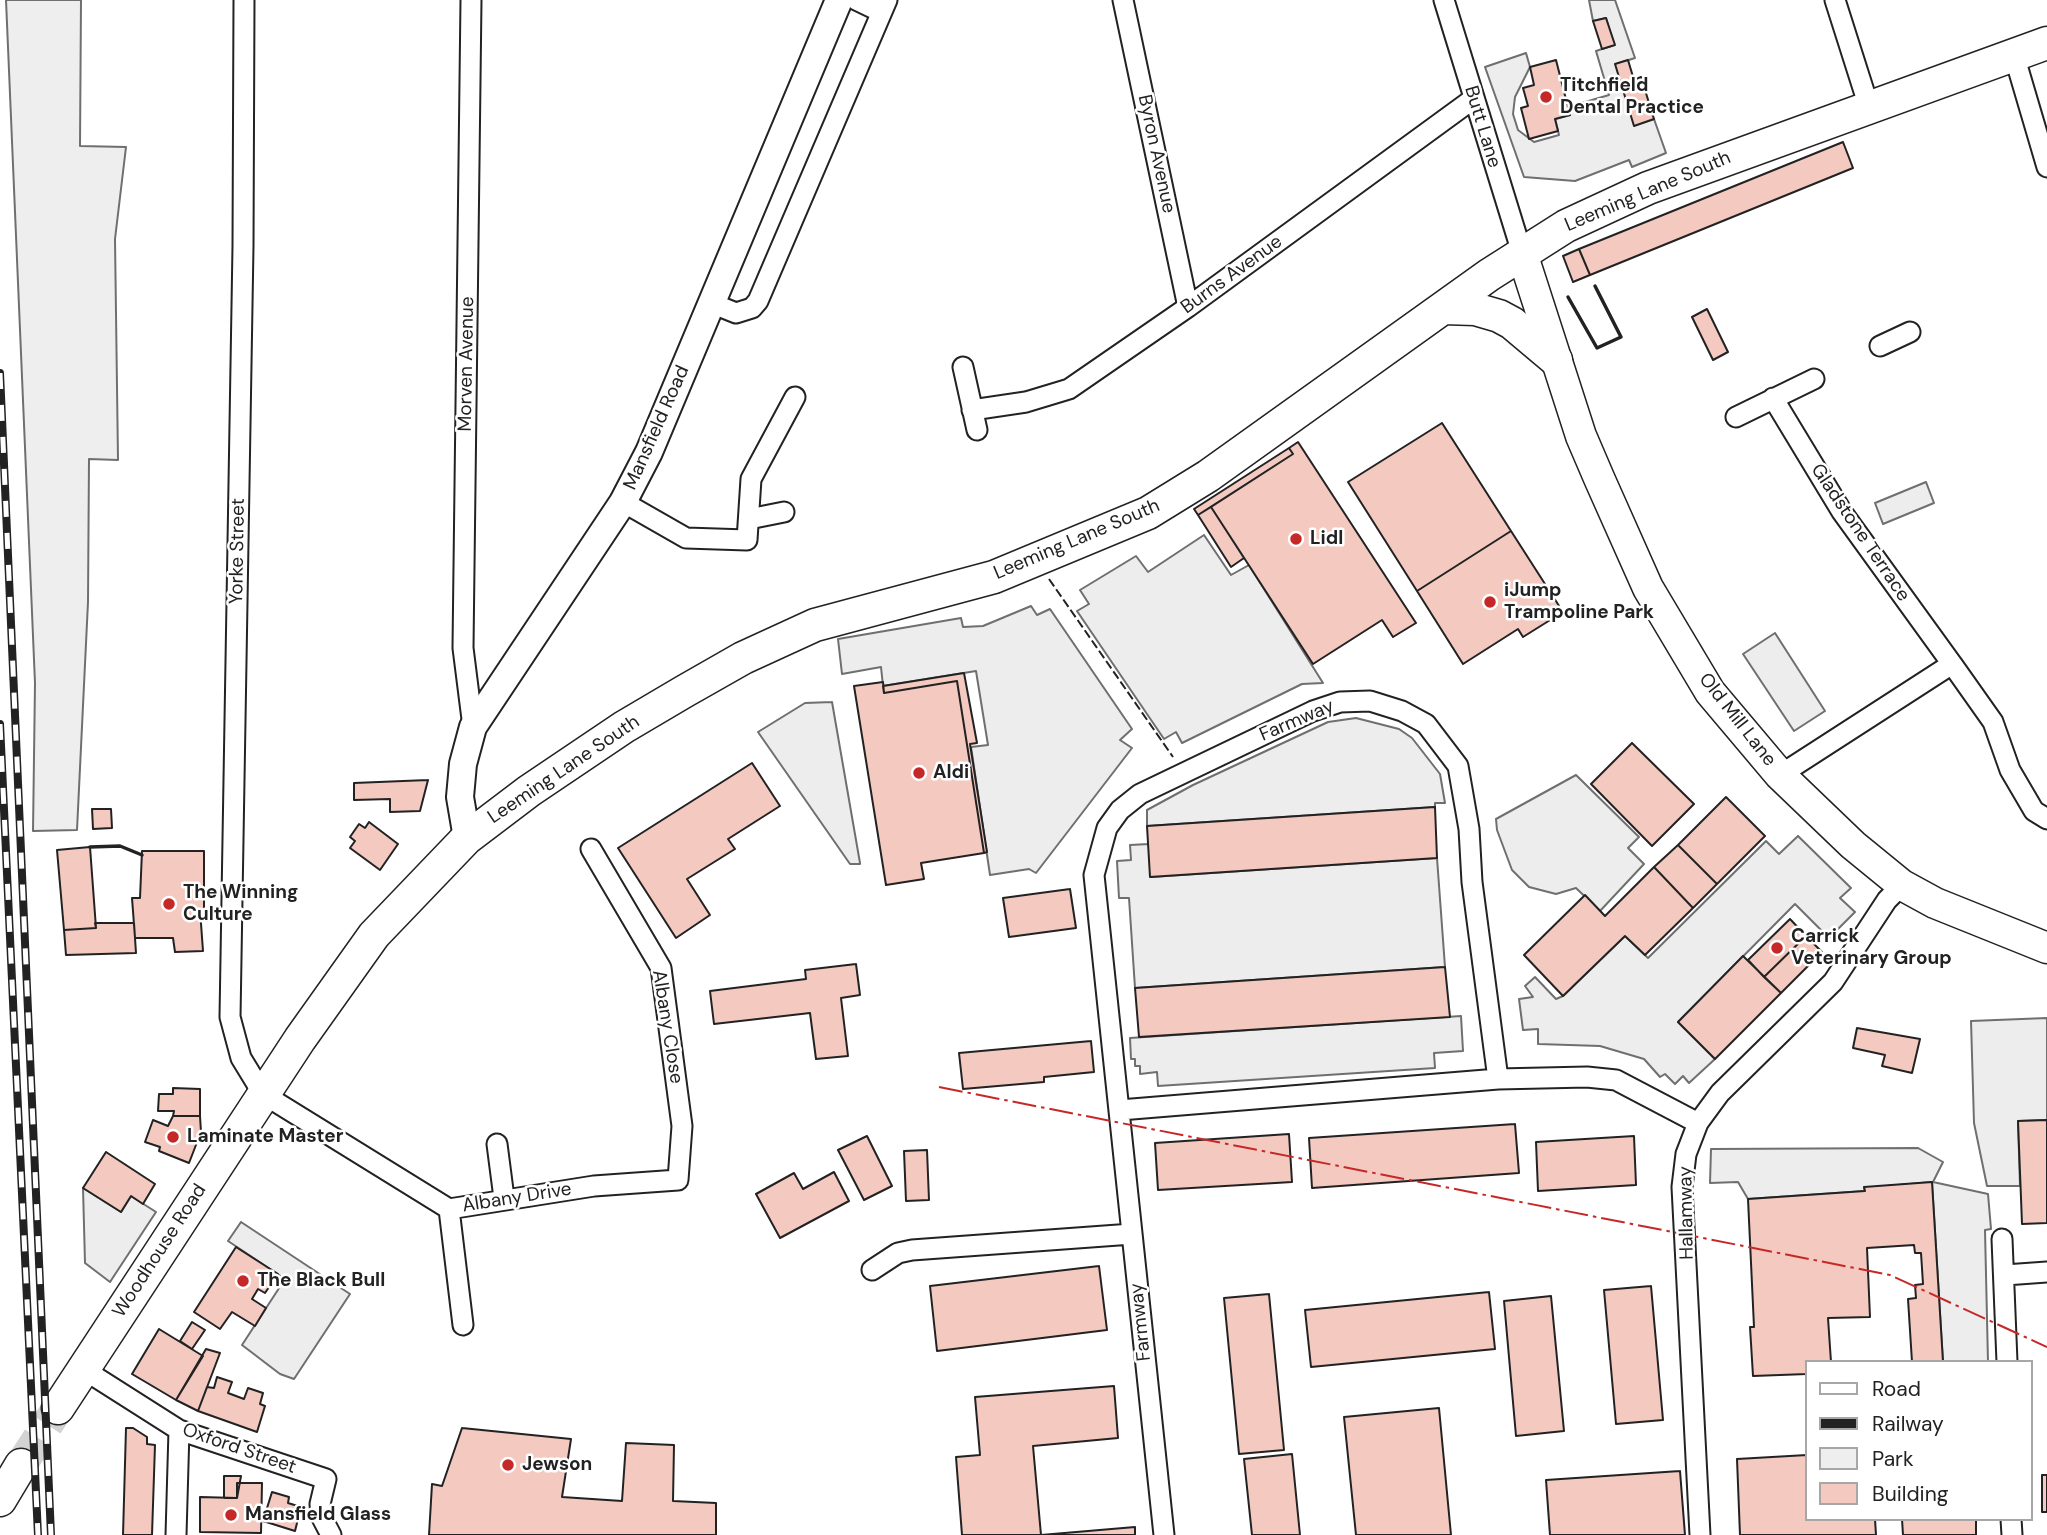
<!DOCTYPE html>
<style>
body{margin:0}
#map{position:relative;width:2047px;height:1535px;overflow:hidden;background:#fff;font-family:"DM Sans",sans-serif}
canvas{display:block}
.legend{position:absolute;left:1805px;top:1360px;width:228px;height:161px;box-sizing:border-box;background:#fff;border:2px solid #a7a7a7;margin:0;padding:9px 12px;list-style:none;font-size:21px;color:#222}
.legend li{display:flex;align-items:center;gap:14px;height:35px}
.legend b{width:35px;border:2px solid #a7a7a7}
</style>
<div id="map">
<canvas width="2047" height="1535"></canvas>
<ul class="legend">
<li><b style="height:9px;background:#fff"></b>Road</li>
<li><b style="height:9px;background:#222"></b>Railway</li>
<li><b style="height:19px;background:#eee"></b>Park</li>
<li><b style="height:19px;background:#f3c9c0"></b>Building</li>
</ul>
</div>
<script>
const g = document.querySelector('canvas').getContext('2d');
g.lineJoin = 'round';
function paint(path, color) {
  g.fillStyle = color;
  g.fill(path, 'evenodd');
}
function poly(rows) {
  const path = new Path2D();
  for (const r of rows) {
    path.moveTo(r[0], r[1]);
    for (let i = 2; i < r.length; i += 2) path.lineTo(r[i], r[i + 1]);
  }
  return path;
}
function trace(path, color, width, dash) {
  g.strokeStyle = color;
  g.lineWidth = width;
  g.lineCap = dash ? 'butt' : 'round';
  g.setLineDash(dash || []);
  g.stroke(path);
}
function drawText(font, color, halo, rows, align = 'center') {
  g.font = font + ' "DM Sans",sans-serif';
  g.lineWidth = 5;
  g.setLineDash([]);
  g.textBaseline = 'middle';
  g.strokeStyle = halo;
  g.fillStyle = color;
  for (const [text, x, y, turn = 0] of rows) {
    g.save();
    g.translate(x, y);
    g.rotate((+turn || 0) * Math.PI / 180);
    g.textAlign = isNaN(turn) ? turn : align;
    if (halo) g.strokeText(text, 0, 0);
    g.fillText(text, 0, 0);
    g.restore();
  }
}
const green = poly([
 [6,0,81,0,80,146,126,147,115,239,118,460,89,459,88,602,77,830,33,831,35,683,6,0]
]);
const parking = poly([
 [1589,0,1615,0,1635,58,1616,64,1635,125,1654,119,1666,153,1632,167,1629,160,1575,181,1524,177,1485,67,1526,53,1530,67,1515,97,1513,114,1518,130,1534,142,1559,135,1555,119,1570,115,1568,107,1609,95,1596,51,1614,45,1606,18,1593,21,1589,0],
 [1926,482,1934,503,1883,524,1875,503,1926,482],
 [1204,535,1231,575,1249,565,1323,683,1302,684,1182,743,1176,732,1164,739,1077,611,1089,604,1080,590,1136,556,1148,572,1204,535],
 [1031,606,1037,615,1050,609,1132,729,1120,740,1132,748,1036,873,1029,869,990,875,971,747,988,745,976,671,883,686,881,667,842,674,838,639,961,618,963,627,983,626,1031,606],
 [1775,633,1825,711,1794,731,1743,654,1775,633],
 [832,702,860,863,860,864,850,864,758,732,805,703,832,702],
 [1356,718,1399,729,1412,738,1440,774,1445,803,1435,803,1435,807,1147,826,1147,810,1193,785,1328,722,1356,718],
 [1576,775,1639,837,1628,848,1644,864,1600,911,1576,888,1556,894,1529,887,1512,870,1497,830,1496,819,1576,775],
 [1798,836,1851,888,1840,898,1855,912,1829,938,1795,904,1678,1022,1715,1059,1689,1083,1683,1076,1675,1084,1665,1074,1660,1077,1644,1059,1600,1046,1538,1044,1538,1029,1523,1030,1519,999,1533,997,1525,986,1535,977,1556,999,1563,996,1625,936,1648,958,1766,841,1779,854,1798,836],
 [1149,844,1151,877,1437,858,1445,967,1135,988,1129,898,1119,898,1117,861,1131,860,1130,845,1149,844],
 [1461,1016,1463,1051,1434,1053,1435,1068,1158,1086,1157,1072,1140,1074,1140,1066,1135,1066,1135,1059,1131,1059,1130,1038,1461,1016],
 [2047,1018,2047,1120,2018,1121,2020,1186,1987,1186,1974,1123,1971,1021,2047,1018],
 [1918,1148,1943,1162,1933,1182,1988,1194,1991,1229,1985,1230,1988,1362,1943,1362,1932,1182,1864,1188,1865,1191,1748,1199,1738,1182,1710,1183,1711,1149,1918,1148],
 [83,1188,121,1212,131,1196,156,1212,110,1282,85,1263,83,1188],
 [241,1222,350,1294,294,1379,280,1374,242,1345,285,1279,228,1241,241,1222]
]);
const building = poly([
 [1606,18,1615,45,1602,49,1593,21,1606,18],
 [1556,60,1570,115,1555,119,1558,131,1529,139,1521,108,1528,106,1523,88,1534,85,1530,67,1556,60],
 [1628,60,1634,80,1641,77,1654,119,1634,126,1615,64,1628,60],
 [1843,142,1853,168,1590,275,1579,249,1843,142],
 [1579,249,1590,275,1573,282,1563,256,1579,249],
 [1707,309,1728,352,1713,360,1692,317,1707,309],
 [1442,423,1511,531,1417,591,1348,482,1442,423],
 [1298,442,1416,623,1393,637,1382,620,1313,664,1211,507,1293,454,1289,448,1298,442],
 [1289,448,1293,454,1198,515,1194,509,1289,448],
 [1211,507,1244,558,1231,567,1198,515,1211,507],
 [1511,531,1563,612,1523,637,1518,629,1463,664,1417,591,1511,531],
 [964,673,977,743,970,744,987,852,984,853,957,681,884,693,883,686,964,673],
 [957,681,984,853,921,863,924,879,886,885,854,686,883,682,884,693,957,681],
 [1632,743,1694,804,1652,846,1591,784,1632,743],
 [752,763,780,806,728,839,735,849,687,879,710,915,676,938,618,848,752,763],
 [428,780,420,811,390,812,390,799,354,800,354,783,428,780],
 [1726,797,1765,836,1717,884,1678,845,1726,797],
 [1435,807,1437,858,1150,877,1147,826,1435,807],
 [92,809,111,809,112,828,93,829,92,809],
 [369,822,398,844,380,870,350,848,355,841,350,837,359,824,365,828,369,822],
 [1678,845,1717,884,1693,908,1654,867,1678,845],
 [90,847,96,928,64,930,57,850,90,847],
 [142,851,204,851,204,910,200,910,203,951,175,952,173,938,135,938,132,898,140,898,142,851],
 [1654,867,1693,908,1645,955,1625,936,1563,996,1524,955,1585,895,1605,916,1654,867],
 [1070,889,1076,928,1009,937,1003,898,1070,889],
 [1790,919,1806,936,1764,977,1748,960,1790,919],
 [95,923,134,923,136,953,66,955,64,930,96,928,95,923],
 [1806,936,1822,952,1781,993,1764,977,1806,936],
 [1743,956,1781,993,1715,1059,1678,1022,1743,956],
 [856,964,860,995,841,998,848,1056,816,1059,810,1013,714,1024,710,991,806,979,805,970,856,964],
 [1445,967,1450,1017,1139,1037,1135,988,1445,967],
 [1857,1028,1920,1039,1912,1073,1882,1066,1885,1055,1853,1048,1857,1028],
 [1091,1041,1094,1072,1044,1077,1044,1082,963,1089,959,1053,1091,1041],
 [173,1088,200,1089,200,1116,173,1116,174,1111,158,1111,159,1094,173,1094,173,1088],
 [173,1116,200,1116,201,1132,189,1163,159,1151,160,1147,145,1142,153,1120,168,1126,173,1116],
 [2047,1120,2047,1223,2022,1224,2018,1121,2047,1120],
 [1515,1124,1519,1173,1312,1188,1309,1138,1515,1124],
 [1289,1134,1292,1182,1158,1190,1155,1143,1289,1134],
 [867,1136,892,1186,864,1200,838,1150,867,1136],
 [1634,1136,1636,1185,1538,1191,1536,1142,1634,1136],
 [927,1150,929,1200,906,1201,904,1151,927,1150],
 [106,1152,155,1184,143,1204,131,1196,121,1212,83,1188,106,1152],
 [834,1172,849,1201,780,1238,756,1194,794,1173,803,1189,834,1172],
 [1932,1182,1943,1362,1912,1362,1908,1299,1916,1298,1915,1285,1923,1284,1921,1253,1915,1253,1914,1245,1867,1248,1870,1317,1828,1318,1831,1362,1807,1362,1807,1374,1753,1376,1750,1327,1754,1327,1748,1199,1865,1191,1864,1187,1932,1182],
 [236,1247,278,1274,265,1293,258,1289,252,1299,266,1308,255,1326,232,1312,220,1329,194,1312,236,1247],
 [1099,1266,1107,1330,937,1351,930,1286,1099,1266],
 [1651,1286,1663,1420,1616,1424,1604,1290,1651,1286],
 [1489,1292,1495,1349,1311,1367,1305,1310,1489,1292],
 [1269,1294,1284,1450,1239,1454,1224,1298,1269,1294],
 [1551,1296,1564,1431,1516,1436,1504,1301,1551,1296],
 [192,1322,205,1330,192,1349,180,1341,192,1322],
 [159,1329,203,1356,176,1400,132,1374,159,1329],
 [206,1349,220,1353,198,1411,176,1400,206,1349],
 [217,1377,232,1382,228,1393,244,1399,248,1388,263,1393,260,1404,265,1406,257,1432,198,1411,207,1387,214,1388,217,1377],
 [1114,1386,1118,1438,1033,1446,1041,1535,1135,1527,1135,1535,962,1535,956,1457,980,1455,975,1397,1114,1386],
 [1439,1408,1451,1535,1356,1535,1344,1417,1439,1408],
 [126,1428,133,1428,147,1437,147,1444,155,1445,152,1535,123,1535,126,1428],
 [462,1428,571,1439,562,1497,622,1501,626,1443,674,1445,673,1501,716,1503,716,1535,429,1535,432,1484,442,1486,462,1428],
 [1292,1454,1300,1535,1252,1535,1244,1459,1292,1454],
 [1807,1455,1807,1519,1875,1519,1876,1535,1740,1535,1737,1459,1807,1455],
 [1680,1471,1685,1535,1550,1535,1546,1480,1680,1471],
 [2042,1475,2047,1475,2047,1512,2042,1512,2042,1475],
 [224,1476,241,1476,237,1498,224,1498,224,1476],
 [237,1483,262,1483,261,1533,200,1532,200,1497,237,1498,237,1483],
 [272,1492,289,1497,288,1503,301,1507,295,1531,263,1521,272,1492],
 [1902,1519,1976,1519,1976,1535,1903,1535,1902,1519]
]);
const trunkTunnel = poly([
 [21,1465,58,1408]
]);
const minor = poly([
 [244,0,243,246,230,1017,241,1058,263,1094,449,1209,594,1186,678,1180,682,1126,661,968,591,849],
 [471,0,463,648,473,727],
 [856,0,881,12],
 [1123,0,1188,307],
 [1444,0,1522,253],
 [1835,0,1869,107],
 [2014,55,2047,167],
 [711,303,736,313,752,308,758,301,887,0],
 [1880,346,1910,332],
 [963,367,977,430],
 [1773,398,1842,512,1952,664],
 [972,410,1026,402,1069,389,1188,307,1473,99],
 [1736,417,1814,379],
 [623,502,686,538,747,540,751,479,795,397],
 [749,519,784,512],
 [1780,775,1952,664,1993,722,2010,770,2034,811,2047,819],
 [1120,1110,1498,1079],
 [497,1144,504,1198],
 [449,1209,463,1325],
 [2002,1239,2007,1362],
 [872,1270,898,1253,912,1250,1132,1234],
 [2005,1275,2047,1272],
 [83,1369,179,1430,326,1479,320,1504,321,1516,331,1535],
 [2011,1519,2012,1535],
 [176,1535,179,1430],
 [1164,1535,1094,875,1107,828,1120,810,1140,794,1313,711,1340,702,1370,701,1402,711,1426,724,1458,766,1469,829,1472,882,1498,1079,1587,1077,1616,1080,1698,1123],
 [1700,1535,1682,1187,1686,1154,1698,1123,1720,1093,1833,982,1887,900,1902,885]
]);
const secondary = poly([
 [467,838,460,797,463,764,473,727,623,502,649,452,839,0]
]);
const primary = poly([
 [1522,253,1581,436,1599,478,1648,588,1710,692,1780,775,1853,845,1902,885,1935,903,2047,948]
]);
const trunk = poly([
 [1444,308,1475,309,1499,316,1512,323,1556,360],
 [58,1408,300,1039,374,935,467,838,529,791,624,727,685,691,743,658,815,625,994,577,1148,513,1208,476,1489,275,1566,226,1648,188,2047,43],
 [0,1500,21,1465]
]);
const rail = poly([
 [0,373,51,1535],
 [0,724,38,1535]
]);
const fence = poly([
 [1049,579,1173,757]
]);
const wall = poly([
 [1568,297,1597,348,1621,337,1595,286],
 [90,847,120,846,142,855]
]);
const power = poly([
 [939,1087,1890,1275,2047,1347]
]);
const markers = [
 [1546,97,7,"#c62828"],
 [1296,539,7,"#c62828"],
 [1490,602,7,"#c62828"],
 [919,773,7,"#c62828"],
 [169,904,7,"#c62828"],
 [1777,948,7,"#c62828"],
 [173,1137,7,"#c62828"],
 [243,1281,7,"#c62828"],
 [508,1465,7,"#c62828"],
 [231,1515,7,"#c62828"]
];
const poiNames = [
 ["Titchfield",1560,86],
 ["Dental Practice",1560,108],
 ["Lidl",1310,539],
 ["iJump",1504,591],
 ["Trampoline Park",1504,613],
 ["Aldi",933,773],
 ["The Winning",183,893],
 ["Culture",183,915],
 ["Carrick",1791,937],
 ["Veterinary Group",1791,959],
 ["Laminate Master",187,1137],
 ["The Black Bull",257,1281],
 ["Jewson",522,1465],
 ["Mansfield Glass",245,1515]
];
const streetNames = [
 ["Butt Lane",1482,127,73],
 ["Byron Avenue",1156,154,78],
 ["Leeming Lane South",1648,192,-23],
 ["Burns Avenue",1232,275,-36],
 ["Morven Avenue",467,364,-89],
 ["Mansfield Road",657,428,-66],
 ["Gladstone Terrace",1860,533,56],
 ["Leeming Lane South",1077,540,-23],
 ["Yorke Street",238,551,-89],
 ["Old Mill Lane",1737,720,52],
 ["Farmway",1297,721,-23],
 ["Leeming Lane South",564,770,-34],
 ["Albany Close",667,1027,81],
 ["Albany Drive",517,1198,-9],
 ["Hallamway",1687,1213,-91],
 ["Woodhouse Road",160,1251,-57],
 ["Farmway",1141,1322,-96],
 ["Oxford Street",239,1449,19]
];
paint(green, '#eee');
trace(green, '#6f6f6f', 2);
paint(parking, '#ededed');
trace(parking, '#6f6f6f', 2);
paint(building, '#f3c9c0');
trace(building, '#222', 2);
trace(trunkTunnel, '#d3d3d3', 32, [32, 16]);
trace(minor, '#222', 23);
trace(secondary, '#222', 30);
trace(primary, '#222', 33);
trace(trunk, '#222', 35);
trace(minor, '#fff', 19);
trace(secondary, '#fff', 26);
trace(primary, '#fff', 30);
trace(trunk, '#fff', 32);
trace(rail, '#222', 8);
trace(rail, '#fff', 5, [16]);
trace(fence, '#222', 2, [9, 3.5]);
trace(wall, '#222', 3.5);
trace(power, '#c62828', 2, [24, 5, 3.5, 5]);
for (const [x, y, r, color] of markers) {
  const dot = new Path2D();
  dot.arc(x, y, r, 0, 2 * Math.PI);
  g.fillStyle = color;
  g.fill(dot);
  trace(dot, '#fff', 2.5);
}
drawText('bold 19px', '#222', '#fff', poiNames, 'left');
drawText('19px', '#222', '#fff', streetNames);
</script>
